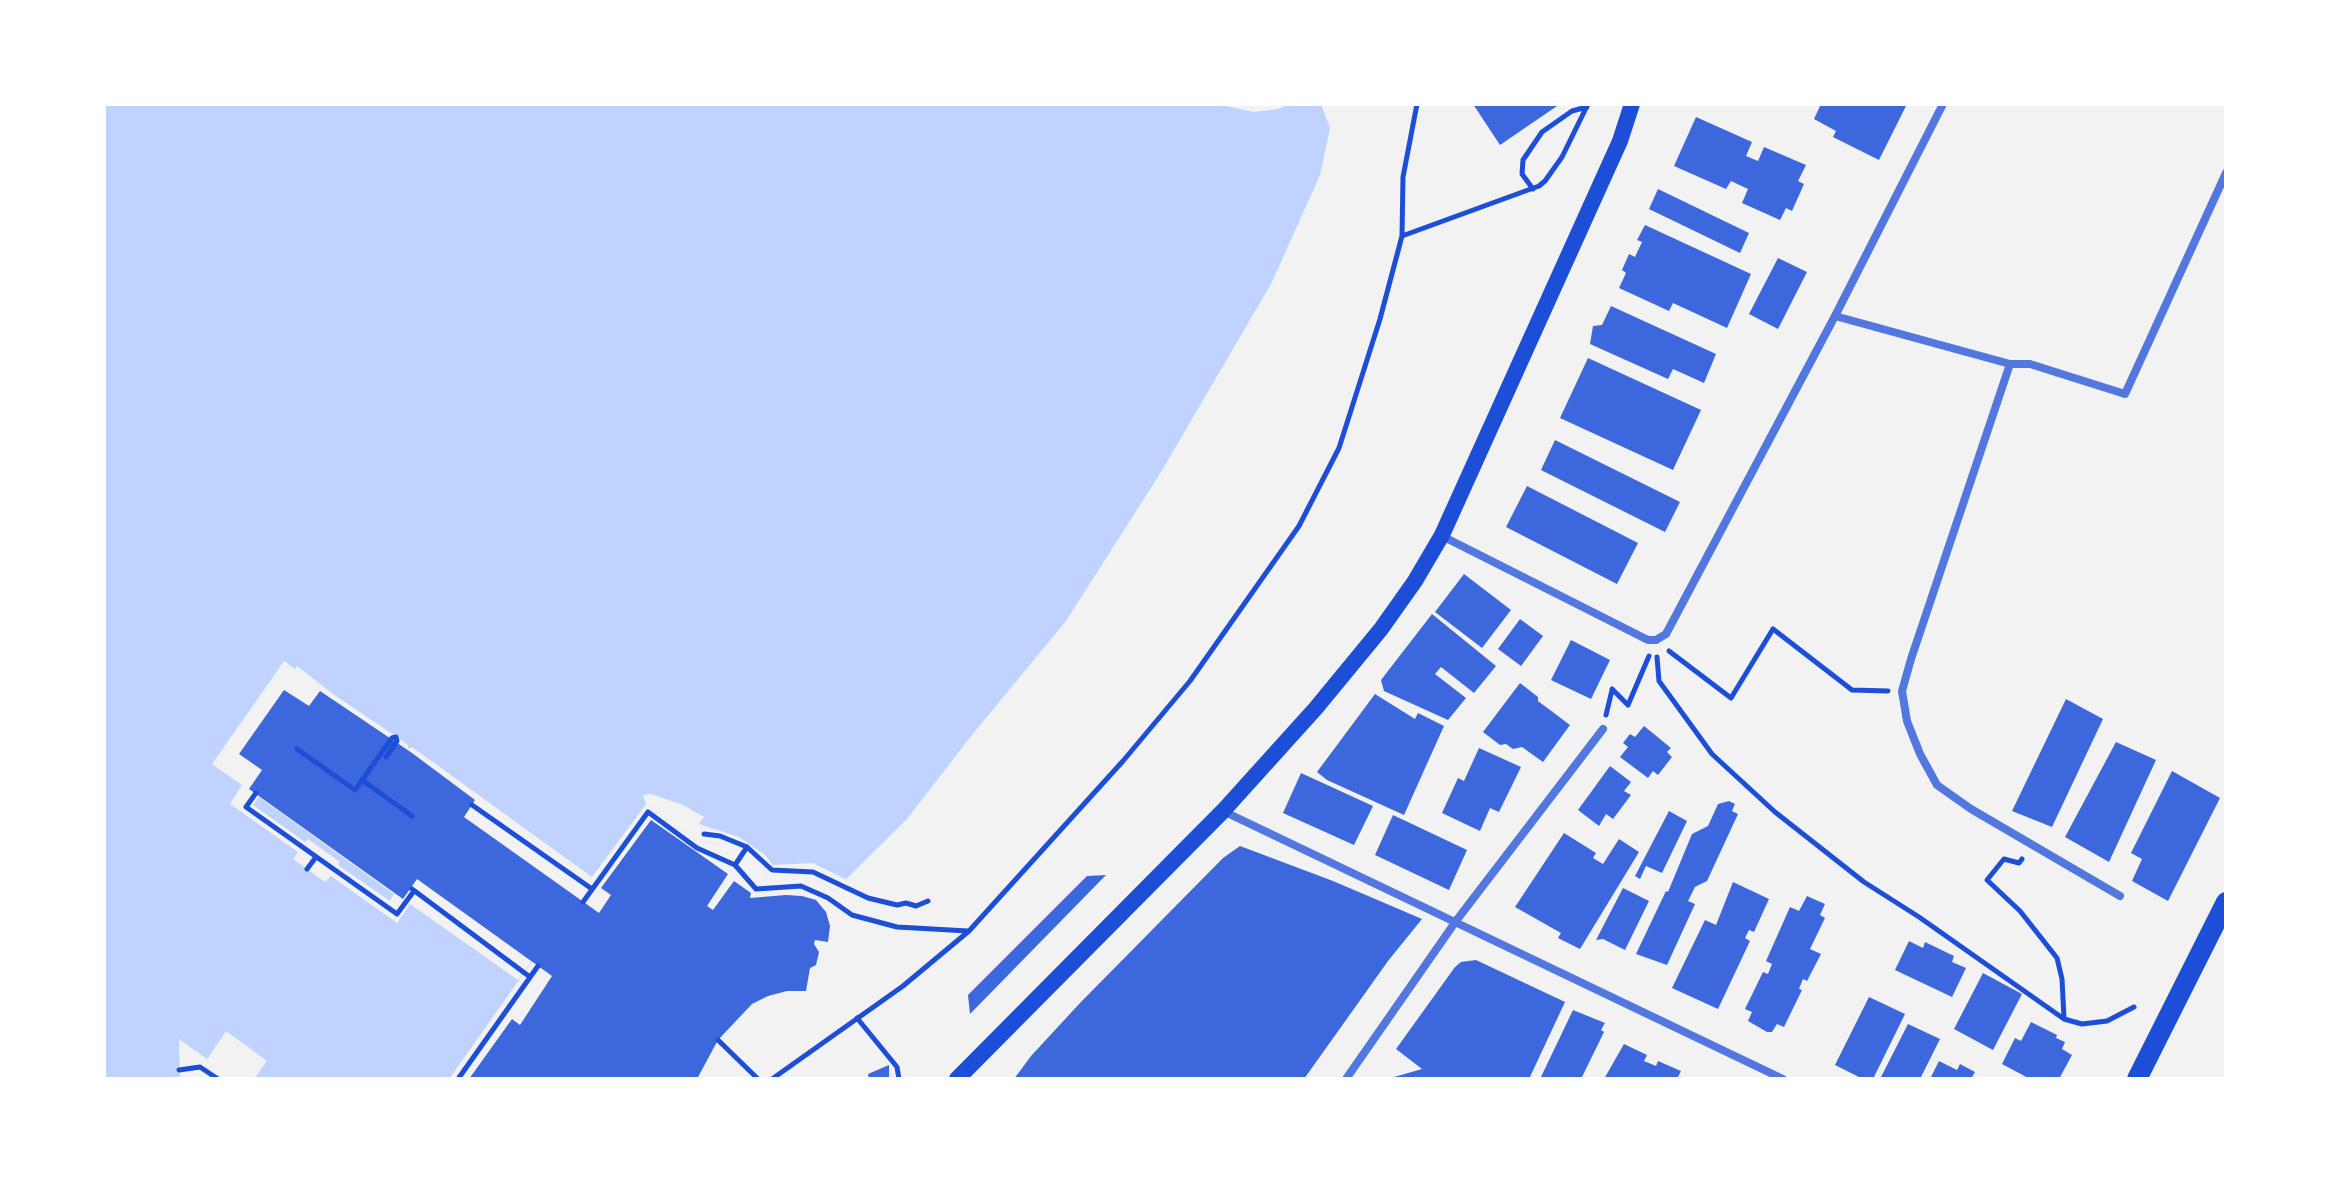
<!DOCTYPE html>
<style>
body{margin:0}
#map{position:relative;width:2330px;height:1183px;overflow:hidden;background:#f2f2f2;font-family:Cabin,sans-serif}
canvas{display:block}
.frame{position:absolute;inset:0;border:106px solid #fff;pointer-events:none}
</style>
<div id="map">
<canvas width="2330" height="1183"></canvas>
<div class="frame"></div>
</div>
<script>
const g = document.querySelector('canvas').getContext('2d');
g.lineJoin = 'round';
function paint(path, color) {
  g.fillStyle = color;
  g.fill(path, 'evenodd');
}
function poly(rows) {
  const path = new Path2D();
  for (const r of rows) {
    path.moveTo(r[0], r[1]);
    for (let i = 2; i < r.length; i += 2) path.lineTo(r[i], r[i + 1]);
  }
  return path;
}
function trace(path, color, width, dash) {
  g.strokeStyle = color;
  g.lineWidth = width;
  g.lineCap = dash ? 'butt' : 'round';
  g.setLineDash(dash || []);
  g.stroke(path);
}
const water = poly([
 [104,104,1217,104,1253,112,1278,109,1289,104,1321,104,1330,128,1320,175,1271,284,1161,472,1066,621,971,736,907,819,845,880,836,892,813,878,768,878,759,865,743,852,729,845,697,841,646,804,586,885,449,1079,104,1079]
]);
const pier = poly([
 [284,661,295,669,297,666,333,694,407,744,409,749,412,747,592,877,518,980,410,904,397,923,331,876,325,882,293,859,298,852,230,804,242,785,212,764],
 [259,797,394,894,390,901,338,865,340,862,308,839,305,842,253,805],
 [651,794,683,805,704,817,699,824,739,837,765,855,773,865,813,863,849,881,840,894,813,878,768,878,759,865,729,845,697,841,646,804,643,795],
 [226,1031,267,1061,254,1079,180,1079,179,1039,207,1059]
]);
const building = poly([
 [1473,104,1560,104,1500,145],
 [1821,104,1907,104,1879,160,1833,137,1836,131,1814,119],
 [1696,117,1752,142,1746,156,1758,161,1764,147,1806,165,1798,181,1804,184,1792,211,1786,208,1780,220,1742,203,1748,189,1731,181,1726,189,1674,166],
 [1658,189,1749,233,1740,253,1649,209],
 [1645,225,1751,274,1727,328,1673,303,1669,311,1619,288,1626,273,1622,270,1629,254,1635,257,1642,242,1637,240],
 [1778,258,1807,272,1778,329,1749,314],
 [1611,306,1716,354,1704,383,1673,369,1668,379,1590,344,1593,326,1602,325],
 [1588,358,1701,410,1673,470,1560,418],
 [1555,440,1680,502,1665,532,1541,470],
 [1527,486,1638,543,1617,584,1506,527],
 [1464,574,1511,610,1482,648,1435,612],
 [1432,614,1496,666,1474,693,1441,667,1435,674,1466,698,1448,720,1384,691,1381,680],
 [1520,619,1543,636,1521,666,1498,649],
 [1571,640,1610,660,1591,699,1551,680],
 [1520,683,1538,697,1538,701,1570,725,1543,762,1522,747,1513,749,1506,744,1500,745,1483,732],
 [284,690,309,706,320,691,412,753,475,800,464,817,599,913,611,895,601,888,651,820,728,874,707,906,713,910,734,881,751,893,750,898,786,895,802,896,816,900,826,912,830,926,828,942,815,940,814,944,819,952,816,965,810,968,806,991,787,991,768,996,752,1004,718,1040,697,1079,469,1079,512,1019,520,1025,552,976,417,879,403,899,249,789,262,770,239,754],
 [1375,694,1415,719,1418,713,1444,726,1404,815,1327,780,1317,772],
 [2066,699,2103,719,2052,827,2012,811],
 [1644,726,1671,748,1667,752,1672,757,1658,775,1653,771,1648,778,1620,757,1628,747,1623,743,1630,734,1635,737],
 [2116,742,2156,760,2109,862,2065,837],
 [1479,748,1521,767,1499,812,1490,808,1480,831,1442,813,1458,778,1464,781],
 [1610,766,1631,782,1624,791,1631,795,1613,819,1606,814,1599,826,1578,810],
 [2172,771,2220,798,2168,901,2132,881,2142,859,2131,853],
 [1301,773,1373,806,1354,845,1283,813],
 [1729,801,1735,804,1732,811,1738,814,1707,881,1695,887,1688,901,1695,904,1667,965,1636,954,1666,891,1668,892,1692,834,1708,826,1718,804],
 [1669,811,1687,821,1662,873,1646,866,1640,879,1635,876],
 [1393,815,1467,850,1449,890,1375,855],
 [1564,833,1596,853,1593,858,1603,864,1619,839,1639,852,1580,949,1558,938,1561,933,1515,907],
 [1240,846,1333,881,1422,919,1388,961,1304,1079,1014,1079,1031,1056,1080,1003,1223,858],
 [1106,875,970,1014,968,995,1087,876],
 [1733,882,1769,899,1754,932,1749,930,1745,938,1750,941,1718,1009,1672,988,1705,920,1716,925],
 [1623,888,1649,901,1625,950,1603,939,1596,940],
 [1807,896,1825,904,1820,915,1825,918,1810,949,1821,954,1807,981,1803,979,1799,989,1802,990,1784,1027,1777,1024,1772,1032,1767,1032,1748,1021,1752,1012,1745,1009,1763,972,1768,974,1772,964,1766,961,1790,907,1799,911],
 [1909,941,1923,948,1925,942,1954,956,1952,962,1966,968,1952,997,1895,970],
 [1476,960,1565,1002,1529,1079,1387,1079,1422,1069,1396,1049,1455,967,1461,962],
 [1983,973,2022,994,1993,1050,1954,1029],
 [1869,997,1905,1014,1873,1079,1863,1079,1835,1065],
 [1573,1010,1605,1023,1601,1030,1604,1032,1581,1079,1540,1079],
 [2031,1022,2057,1035,2056,1038,2065,1042,2062,1049,2072,1055,2059,1079,2030,1079,2002,1064,2015,1038,2021,1041],
 [1908,1024,1940,1039,1920,1079,1880,1079],
 [1624,1044,1647,1055,1644,1061,1656,1066,1658,1061,1681,1071,1677,1079,1604,1079],
 [1939,1061,1957,1070,1960,1064,1975,1072,1971,1079,1930,1079],
 [889,1065,889,1079,869,1079,868,1074]
]);
const path = poly([
 [1533,189,1522,174,1523,160,1542,132,1572,111,1587,107],
 [1402,236,1539,186,1545,181,1562,157,1588,104],
 [1669,651,1731,698,1773,629,1852,690,1888,691],
 [1657,657,1659,681,1712,754,1775,812,1864,882,1919,917,2064,1019,2082,1024,2107,1021,2134,1007],
 [1612,689,1628,705,1649,656],
 [1606,715,1612,690],
 [297,749,355,790,392,738,396,737],
 [386,757,397,741,396,737],
 [362,780,412,816],
 [256,793,246,807,397,914,414,891],
 [472,805,592,889],
 [704,834,720,836,747,847,735,865],
 [747,847,772,870,813,872,868,898,897,905,906,903,916,906,928,901],
 [2022,859,2019,863,2004,859,1987,880,2020,911,2057,958,2062,979,2064,1018],
 [307,869,316,857],
 [412,889,530,977],
 [583,902,648,812,697,848,735,865,756,889,801,886,828,898,852,915,897,927,968,931],
 [857,1018,897,1067,899,1079],
 [718,1040,758,1079],
 [179,1070,200,1067,218,1079],
 [458,1079,538,966],
 [772,1079,903,986,969,931,1123,761,1190,681,1299,526,1339,448,1380,319,1402,236,1403,177,1417,104]
]);
const minor = poly([
 [1835,316,2010,364,2030,364,2125,394,2226,173],
 [2010,364,1911,659,1902,691,1907,721,1920,754,1937,785,1971,809,2120,896],
 [1442,536,1648,640,1656,640,1666,634,1835,316,1943,104],
 [1223,811,1783,1079],
 [1346,1079,1456,921,1603,729]
]);
const secondary = poly([
 [957,1079,1223,811,1316,708,1381,629,1415,581,1442,535,1461,493,1620,141,1632,104]
]);
const primary = poly([
 [2137,1079,2226,902]
]);
paint(water, '#bfd3fe');
paint(pier, '#f2f2f2');
paint(building, '#3d67dc');
trace(path, '#1d4ed8', 5);
trace(minor, '#5277de', 8);
trace(secondary, '#1d4ed8', 16);
trace(primary, '#1d4ed8', 20);
</script>
